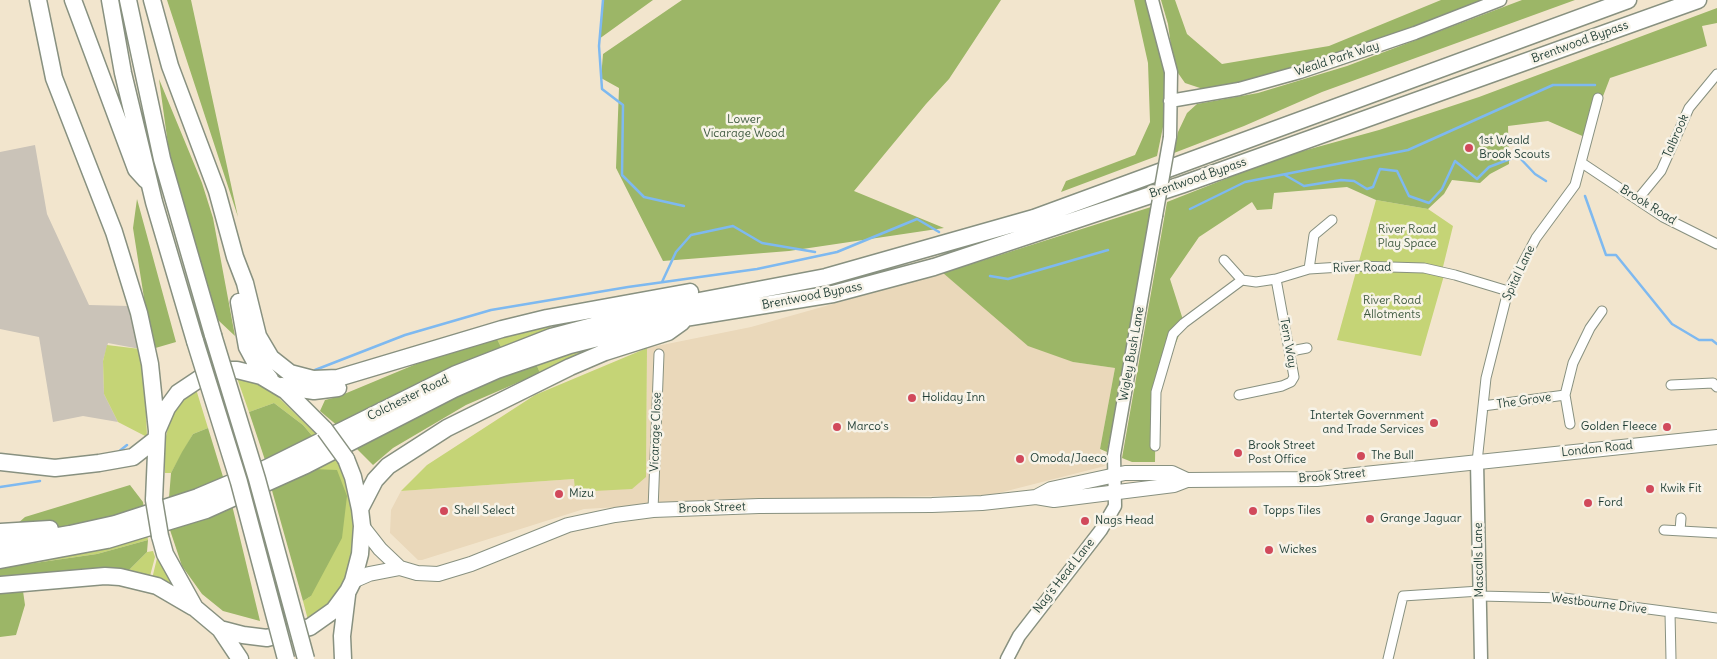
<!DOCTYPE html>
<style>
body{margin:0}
canvas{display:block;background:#f2e5cd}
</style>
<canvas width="1717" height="659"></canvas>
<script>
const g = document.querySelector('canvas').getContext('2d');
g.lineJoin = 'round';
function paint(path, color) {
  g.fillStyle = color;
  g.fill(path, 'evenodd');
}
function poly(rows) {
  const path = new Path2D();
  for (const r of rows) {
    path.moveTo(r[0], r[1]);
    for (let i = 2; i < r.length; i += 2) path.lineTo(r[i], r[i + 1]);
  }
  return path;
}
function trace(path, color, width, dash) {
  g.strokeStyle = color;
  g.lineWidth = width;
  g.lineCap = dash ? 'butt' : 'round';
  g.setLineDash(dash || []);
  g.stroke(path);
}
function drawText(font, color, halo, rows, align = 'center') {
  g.font = font + ' Delius,sans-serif';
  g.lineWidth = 5;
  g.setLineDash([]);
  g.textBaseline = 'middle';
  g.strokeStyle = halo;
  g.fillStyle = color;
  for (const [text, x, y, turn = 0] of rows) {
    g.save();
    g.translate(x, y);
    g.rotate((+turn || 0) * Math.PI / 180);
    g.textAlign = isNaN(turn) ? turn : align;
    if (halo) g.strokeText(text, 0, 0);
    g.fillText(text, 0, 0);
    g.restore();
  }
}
const built = poly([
 [943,273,973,297,1073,362,1115,368,1100,449,1105,466,991,495,742,500,584,509,422,560,418,560,390,533,391,510,401,491,574,479,575,492,646,477,647,348,751,327]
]);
const industrial = poly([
 [35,145,47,214,89,305,129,306,140,349,108,343,103,361,104,394,118,422,83,416,53,422,39,337,0,329,0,152]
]);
const green = poly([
 [1376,200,1428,209,1453,226,1442,271,1445,272,1421,356,1337,340],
 [549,324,551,330,501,347,496,337],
 [603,344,540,373,535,361],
 [107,345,140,349,145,386,147,437,118,422,104,394,103,361],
 [647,348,646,477,632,489,575,492,574,479,401,491,427,465,535,395],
 [237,378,256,383,274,393,317,435,314,438,303,425,274,403,249,412],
 [196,389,208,428,193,434,171,473,165,473,164,445,171,415,187,395],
 [334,457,338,462,352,498,355,551,346,579,332,601,308,620,303,601,311,596,312,469],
 [147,534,148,540,97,554,0,568,0,564],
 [153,551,155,557,150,576,129,570,147,552],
 [158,554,174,589,152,579]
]);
const forest = poly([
 [167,0,191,0,238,217],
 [603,0,653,0,599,39],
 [682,0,1001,0,949,79,926,104,854,191,944,228,789,251,663,261,616,168,619,88,601,78,603,54],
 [1134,0,1147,0,1162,53,1166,79,1164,122,1157,156,1061,192,1066,181,1135,155,1150,122,1148,63],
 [1161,0,1175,0,1187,34,1222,64,1329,46,1441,0,1488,0,1268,78,1206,90,1185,83,1178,73,1171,46,1168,24],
 [1522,0,1575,0,1322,92,1244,126,1174,153,1178,132,1187,113,1197,104,1258,93,1347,66],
 [1717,8,1717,23,1702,26,1707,46,1610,78,1587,138,1548,121,1508,126,1509,164,1490,174,1480,183,1452,180,1444,194,1428,209,1376,200,1347,187,1274,193,1272,209,1257,210,1252,202,1199,237,1170,279,1184,323,1156,392,1155,462,1132,462,1122,458,1167,202,1281,157,1379,130,1479,97],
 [159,79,202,183,213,218,235,336,218,320,169,152],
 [137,199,176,342,152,349,133,228],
 [1151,207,1127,356,1107,452,1100,449,1115,368,1073,362,1028,346,943,273],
 [496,337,501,347,406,389,339,427,320,411,325,400,337,397,445,352],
 [535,361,540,373,466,405,393,448,373,465,353,445,430,406],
 [274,403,303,425,314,438,265,460,249,412],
 [208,428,224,480,169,498,171,473,182,452,193,434],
 [312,469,337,470,347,496,342,538,311,596,303,601,271,487],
 [130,485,143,502,144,509,42,532,17,524,25,517],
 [232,505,260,621,223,611,202,594,182,566,169,527],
 [148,540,147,552,129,570,97,570,0,580,0,568,97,554],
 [0,591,23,591,25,605,16,635,0,637]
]);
const stream = poly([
 [603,0,599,46,602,89,623,105,622,175,644,197,684,206],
 [1285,175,1304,186,1341,180,1354,181,1367,189,1373,187,1380,169,1397,171,1409,196,1429,203,1442,189,1455,161,1477,179,1489,167,1518,156,1535,174,1546,181],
 [1585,196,1606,255,1616,255,1672,324,1699,340,1712,340,1717,344],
 [1190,209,1245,182,1408,150,1553,85,1595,85],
 [990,276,1008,279,1108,250],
 [662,282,676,252,691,235,733,226,762,243,815,252],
 [315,370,405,335,491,310,628,287,757,269,837,252,917,219,939,232],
 [117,453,127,445],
 [0,487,40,481]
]);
const street = poly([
 [1582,163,1663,217,1717,244],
 [1638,199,1661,171,1689,108,1717,74],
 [1224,260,1242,280,1256,282,1276,279,1309,269,1357,266,1424,268,1455,275,1508,291],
 [1309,269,1314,235,1332,220],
 [1291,351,1307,348],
 [1671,385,1713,383,1717,387],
 [1239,395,1282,386,1291,382,1294,377,1276,279],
 [1483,406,1565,395],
 [1570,424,1565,395,1573,363,1590,328,1602,311],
 [1155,446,1156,392,1173,334,1184,323,1242,280],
 [1477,462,1486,378,1508,291,1536,238,1575,185,1598,98],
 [653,510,659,354],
 [1664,530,1717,533],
 [1680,531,1681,518],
 [1480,596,1564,598,1717,618],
 [1670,613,1671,659],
 [1388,659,1403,596,1480,591]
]);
const secondary = poly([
 [1152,0,1171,72,1170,137],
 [1170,101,1239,89,1300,72,1415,33,1500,0],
 [1477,462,1481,659],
 [1007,659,1019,636,1101,530,1115,506,1114,455,1156,216]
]);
const primary = poly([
 [1036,497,1051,489,1125,473,1172,473,1187,480],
 [362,526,380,549,400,568,417,573,438,574,471,564,568,525,615,515,653,510,759,506,932,505,982,503,1036,497,1054,500,1174,485,1187,480,1317,479,1717,437],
 [353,581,369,574,400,568]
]);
const highway = poly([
 [38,0,54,78,114,232,139,313,150,364,157,431],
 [73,0,136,169,146,180],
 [110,0,123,73,154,202,195,341],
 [128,0,162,159,213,335],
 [152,0,170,66,217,191,235,257,245,283,258,336,271,358,290,373,313,379,338,378,502,329,547,318,690,292],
 [239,302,247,347,254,360,270,379],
 [281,386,314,391,338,388],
 [0,462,55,468,99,463,133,457,156,439],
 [154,500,157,431,167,408,178,393,205,375,225,370,237,370,261,376,286,391,325,430],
 [360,509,375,480,388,466,447,428,570,367,605,352,668,332,682,322],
 [0,532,50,529],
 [160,536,165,554,195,608,220,629,243,635,267,638,310,627,334,610,348,591,353,581,360,554,362,526,360,509,353,477,346,459],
 [0,546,70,534,115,524,198,497,267,468,456,374,551,337,657,309,826,277,1034,218,1628,0],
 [0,560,107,540,206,510,306,465,454,389,497,370,570,345,666,321,833,294,934,267,1181,185,1698,0],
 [0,585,105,576,120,577,157,586,193,607],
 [220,629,240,659],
 [343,659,342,636,347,595]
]);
const secondaryBridge = poly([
 [1156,216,1170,137]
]);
const highwayBridge = poly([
 [213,335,257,479,306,659],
 [195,341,239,482,286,659],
 [325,430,346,459],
 [154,500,160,536]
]);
const markers = [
 [1469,148,5,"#d1495b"],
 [912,398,5,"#d1495b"],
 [1434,423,5,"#d1495b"],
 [837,427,5,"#d1495b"],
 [1667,427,5,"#d1495b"],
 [1238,453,5,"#d1495b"],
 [1361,456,5,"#d1495b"],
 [1020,459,5,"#d1495b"],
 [1650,489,5,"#d1495b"],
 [559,494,5,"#d1495b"],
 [1588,503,5,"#d1495b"],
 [444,511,5,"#d1495b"],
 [1253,511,5,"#d1495b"],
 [1370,519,5,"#d1495b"],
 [1085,521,5,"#d1495b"],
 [1269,550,5,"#d1495b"]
];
const streetNames = [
 ["Brentwood Bypass",1580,42,-20],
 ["Weald Park Way",1337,59,-18],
 ["Talbrook",1676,136,-66],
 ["Brentwood Bypass",1198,178,-19],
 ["Brook Road",1648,205,32],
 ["River Road",1362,268,-1],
 ["Spital Lane",1519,273,-65],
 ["Brentwood Bypass",812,296,-11],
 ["Tern Way",1288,343,80],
 ["Wigley Bush Lane",1132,354,-80],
 ["Colchester Road",408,398,-26],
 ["The Grove",1524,401,-8],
 ["Vicarage Close",656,432,-88],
 ["London Road",1597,449,-6],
 ["Brook Street",1332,476,-5],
 ["Brook Street",712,508,-2],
 ["Mascalls Lane",1479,560,-91],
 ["Nag's Head Lane",1064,576,-52],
 ["Westbourne Drive",1599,604,7]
];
const parkNames = [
 ["Lower",744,120],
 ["Vicarage Wood",744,134],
 ["River Road",1407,230],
 ["Play Space",1407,244],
 ["River Road",1392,301],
 ["Allotments",1392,315]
];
const poiNames = [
 ["1st Weald",1479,141],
 ["Brook Scouts",1479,155],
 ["Holiday Inn",922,398],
 ["Intertek Government",1424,416,"right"],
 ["and Trade Services",1424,430,"right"],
 ["Marco's",847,427],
 ["Golden Fleece",1657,427,"right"],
 ["Brook Street",1248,446],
 ["Post Office",1248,460],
 ["The Bull",1371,456],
 ["Omoda/Jaeco",1030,459],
 ["Kwik Fit",1660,489],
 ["Mizu",569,494],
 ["Ford",1598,503],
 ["Shell Select",454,511],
 ["Topps Tiles",1263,511],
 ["Grange Jaguar",1380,519],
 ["Nags Head",1095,521],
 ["Wickes",1279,550]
];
paint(built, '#ead8ba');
paint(industrial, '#cac3b8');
paint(green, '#c5d476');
paint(forest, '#9cb667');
trace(stream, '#7eb9f0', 2.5);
trace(street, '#889180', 11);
trace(secondary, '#889180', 15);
trace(primary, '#889180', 16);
trace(highway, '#889180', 19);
trace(street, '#fff', 9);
trace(secondary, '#fff', 12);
trace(primary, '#fff', 14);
trace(highway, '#fff', 16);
trace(secondaryBridge, '#889180', 15, []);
trace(highwayBridge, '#889180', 19, []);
trace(secondaryBridge, '#fff', 12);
trace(highwayBridge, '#fff', 16);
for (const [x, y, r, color] of markers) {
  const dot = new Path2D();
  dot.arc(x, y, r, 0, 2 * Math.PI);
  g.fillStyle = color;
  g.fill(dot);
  trace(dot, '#f7f3e8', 2);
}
drawText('12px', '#1f3d34', '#f7f3e8', streetNames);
drawText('12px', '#405b41', '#f7f3e8', parkNames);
drawText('12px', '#1f3d34', '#f7f3e8', poiNames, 'left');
</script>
